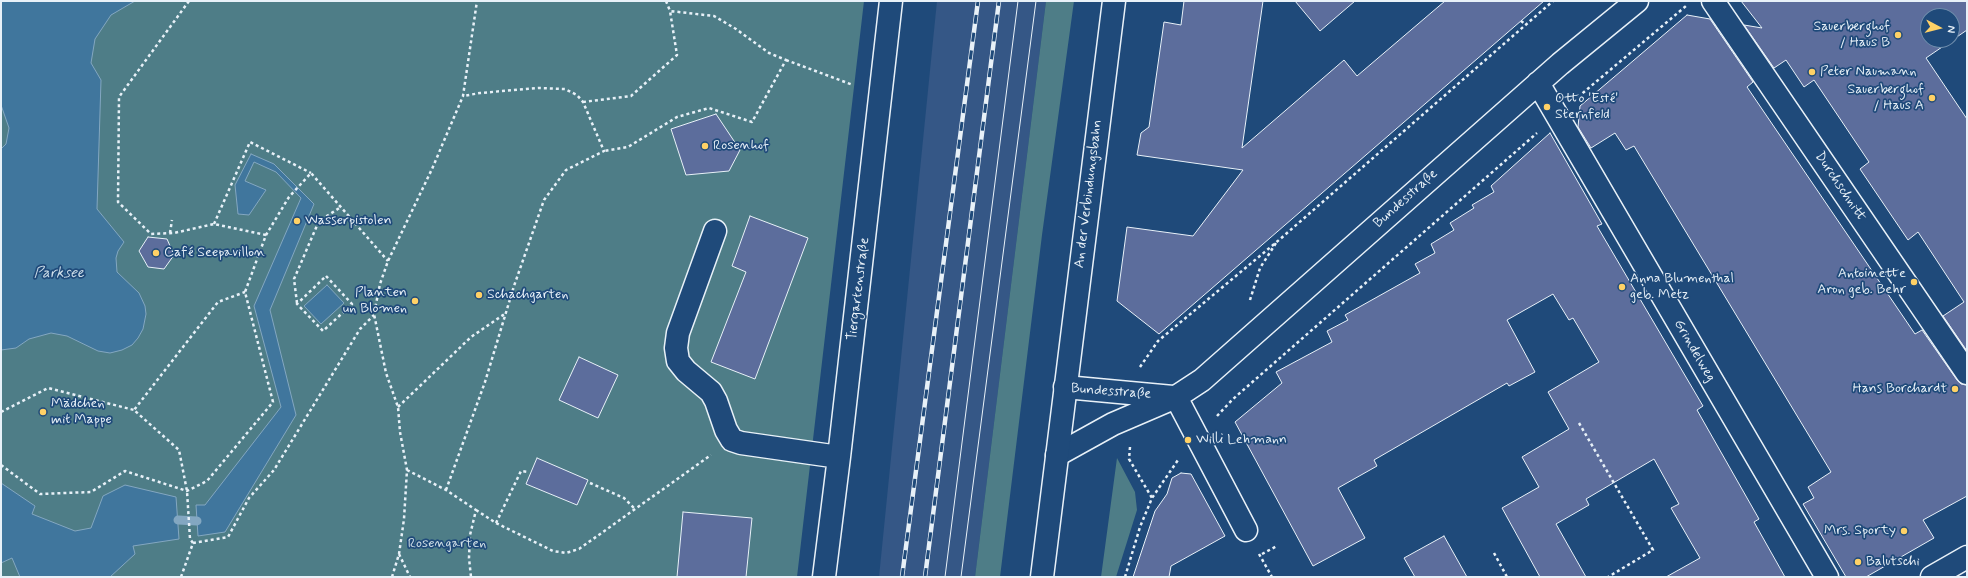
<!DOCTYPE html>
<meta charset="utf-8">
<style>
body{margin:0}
#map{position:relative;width:1968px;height:578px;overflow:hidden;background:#1f4a7a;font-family:Mynerve,sans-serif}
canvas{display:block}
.frame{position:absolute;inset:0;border:2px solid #e8f1f8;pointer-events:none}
.north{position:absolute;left:1920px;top:8px;width:40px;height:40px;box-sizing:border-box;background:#1f4a7a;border:1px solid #6f8dac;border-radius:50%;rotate:97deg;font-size:11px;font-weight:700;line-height:16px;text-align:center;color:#e8f1f8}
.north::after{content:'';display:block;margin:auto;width:14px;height:18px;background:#ffd166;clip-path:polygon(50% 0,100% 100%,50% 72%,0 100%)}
</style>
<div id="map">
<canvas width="1968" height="578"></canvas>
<div class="frame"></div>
<div class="north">N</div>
</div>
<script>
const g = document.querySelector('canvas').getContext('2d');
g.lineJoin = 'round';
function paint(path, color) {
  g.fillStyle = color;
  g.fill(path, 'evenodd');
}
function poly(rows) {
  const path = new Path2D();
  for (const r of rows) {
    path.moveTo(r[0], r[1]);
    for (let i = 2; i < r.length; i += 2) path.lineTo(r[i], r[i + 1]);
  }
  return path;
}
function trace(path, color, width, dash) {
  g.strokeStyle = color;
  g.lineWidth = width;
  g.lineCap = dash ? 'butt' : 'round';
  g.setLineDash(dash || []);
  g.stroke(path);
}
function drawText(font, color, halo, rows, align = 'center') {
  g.font = font + ' Mynerve,sans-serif';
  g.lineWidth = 3.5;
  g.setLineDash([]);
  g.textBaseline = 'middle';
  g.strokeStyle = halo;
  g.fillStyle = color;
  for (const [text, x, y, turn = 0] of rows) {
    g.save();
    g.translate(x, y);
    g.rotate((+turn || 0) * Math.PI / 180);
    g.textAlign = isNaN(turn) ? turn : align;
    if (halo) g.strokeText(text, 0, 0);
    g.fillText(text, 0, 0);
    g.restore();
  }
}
const built = poly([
 [937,1,1046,1,975,577,879,577]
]);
const green = poly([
 [1,1,864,1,797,577,1,577],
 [1046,1,1074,1,1042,235,1000,577,975,577],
 [1117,458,1135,492,1137,510,1116,577,1101,577]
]);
const water = poly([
 [1,1,135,1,111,15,95,39,91,63,101,80,97,209,124,242,118,251,116,258,117,272,139,293,145,306,146,314,143,329,138,338,132,345,122,350,110,353,98,351,67,336,51,333,29,339,16,348,1,350,1,149,6,144,9,128,1,105,1,1],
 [251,154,274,164,314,204,270,310,296,415,225,532,198,536,196,505,205,505,281,407,254,306,301,198,276,172,254,162,245,181,266,190,249,215,238,214,235,185,251,154],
 [327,285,344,303,321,324,304,306,327,285],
 [1,483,35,506,32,514,75,531,91,528,103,496,125,485,176,497,179,539,133,546,135,554,110,577,20,577,12,558,1,563,1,483]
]);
const stream = poly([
 [178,520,197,521]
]);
const building = poly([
 [1184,1,1263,1,1242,148,1344,60,1357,76,1445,1,1544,1,1159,334,1117,301,1127,227,1193,236,1243,170,1137,155,1141,133,1149,127,1164,22,1181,25,1184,1],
 [1295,1,1355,1,1320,31,1295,1],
 [1741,1,1967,1,1967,30,1926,58,1967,119,1967,351,1943,316,1964,302,1918,232,1908,240,1860,169,1869,162,1814,80,1804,87,1786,60,1774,68,1744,25,1762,28,1741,1],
 [1928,16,1952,16,1952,40,1928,40,1928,16],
 [1687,15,1710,19,1753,82,1747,87,1915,334,1922,330,1957,380,1961,384,1967,385,1967,496,1923,520,1934,538,1866,577,1846,577,1803,504,1814,498,1808,487,1831,472,1634,146,1626,150,1615,133,1591,148,1578,127,1580,106,1687,15],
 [716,114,740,150,729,171,686,175,671,129,716,114],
 [1550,133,1602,224,1597,226,1703,406,1697,410,1759,519,1754,522,1785,577,1666,577,1700,558,1671,508,1679,504,1654,459,1586,499,1589,505,1556,524,1586,577,1540,577,1502,508,1539,487,1522,457,1569,429,1548,392,1599,362,1573,318,1569,320,1553,294,1507,320,1535,372,1509,386,1507,383,1374,460,1377,466,1338,488,1365,538,1313,566,1235,422,1282,383,1276,372,1332,342,1327,331,1348,320,1345,315,1420,273,1415,264,1435,253,1431,244,1454,230,1450,223,1474,208,1472,205,1494,192,1491,186,1550,133],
 [750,216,808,238,755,379,711,362,746,272,732,266,750,216],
 [148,237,167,239,174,255,164,269,148,267,139,251,148,237],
 [579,357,618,375,598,418,559,400,579,357],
 [537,458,588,480,577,505,526,484,537,458],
 [1181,473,1191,474,1225,536,1171,566,1169,577,1133,577,1155,511,1167,494,1172,478,1181,473],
 [683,512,752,518,746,577,677,577,683,512],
 [1444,536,1467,577,1415,577,1404,558,1444,536]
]);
const path = poly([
 [189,1,119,97,118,202,151,234,174,233,214,224,266,235],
 [666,1,670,11],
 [1521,21,1525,24],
 [786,60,853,85],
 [1578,97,1686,6],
 [583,102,631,96,677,55,670,11,714,16,736,29,769,53,786,60,752,122,709,108,677,117,628,147,604,151],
 [214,224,250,142,311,173],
 [170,233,172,220],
 [326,276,352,304,323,331,297,304,326,276],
 [1250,300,1260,268,1276,243],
 [297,303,294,279,319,221,341,207],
 [1140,367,1158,341,1279,240,1553,1],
 [398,407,471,337,506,313],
 [1,412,48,388,134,410],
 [1217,416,1233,399,1537,133],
 [1579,423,1653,550,1608,577],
 [1130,447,1129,459,1152,498],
 [1,465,40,494,91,492,125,471,187,491,207,481,273,402,245,292,266,235,289,197,311,173,388,261],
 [407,470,446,490,476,510,470,535,469,558,471,577],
 [590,483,624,498,635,509],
 [446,490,485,382,514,286,544,200,566,170,604,151,583,102,577,95,565,89,538,88,480,93,463,96],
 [476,510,496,523,553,551,566,553,579,549,711,455],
 [496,523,521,471,529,472],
 [193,543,190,539,187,491,179,450,134,410,218,302,245,292],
 [1494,553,1507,577],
 [399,554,410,577],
 [1259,554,1272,577],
 [1262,554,1277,546],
 [181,577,193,543,228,537,249,498,274,470,360,329,374,315],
 [392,577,399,554,404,519,407,470,400,432,398,407,386,373,374,314,380,284,388,261,432,169,463,96,477,1],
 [1125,577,1140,527,1152,498,1178,460]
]);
const minor = poly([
 [1713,1,1967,373],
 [1538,83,1827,577],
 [715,231,678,333,676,348,678,361,686,371,711,392,716,401,726,430,732,440,741,443,839,457],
 [1065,387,1173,397],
 [1176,397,1246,530],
 [1057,455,1113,424,1176,397,1202,380,1560,64,1637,1],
 [824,577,839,457,891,1]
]);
const major = poly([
 [1042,577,1114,1],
 [1932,577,1967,557]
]);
const tram = poly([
 [945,577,1018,1],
 [961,577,1036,1]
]);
const rail = poly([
 [902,577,978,1],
 [925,577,999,1]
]);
const markers = [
 [1898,35,4,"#ffd166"],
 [1812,72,4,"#ffd166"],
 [1932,98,4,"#ffd166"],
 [1547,107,4,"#ffd166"],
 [705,146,4,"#ffd166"],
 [297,221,4,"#ffd166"],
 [156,253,4,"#ffd166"],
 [1914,282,4,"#ffd166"],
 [1622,287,4,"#ffd166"],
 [479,295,4,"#ffd166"],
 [415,301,4,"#ffd166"],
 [1955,389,4,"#ffd166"],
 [43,412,4,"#ffd166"],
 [1188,440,4,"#ffd166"],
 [1904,531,4,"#ffd166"],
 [1858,562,4,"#ffd166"]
];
const poiNames = [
 ["Sauerberghof",1890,27,"right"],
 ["/ Haus B",1890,43,"right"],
 ["Peter Naumann",1820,72],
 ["Sauerberghof",1924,90,"right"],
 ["/ Haus A",1924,106,"right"],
 ["Otto 'Esté'",1555,99],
 ["Sternfeld",1555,115],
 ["Rosenhof",713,146],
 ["Wasserpistolen",305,221],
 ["Café Seepavillon",164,253],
 ["Antoinette",1906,274,"right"],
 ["Aron geb. Behr",1906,290,"right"],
 ["Anna Blumenthal",1630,279],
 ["geb. Metz",1630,295],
 ["Planten",407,293,"right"],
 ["un Blomen",407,309,"right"],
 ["Schachgarten",487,295],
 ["Hans Borchardt",1947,389,"right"],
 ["Mädchen",51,404],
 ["mit Mappe",51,420],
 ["Willi Lehmann",1196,440],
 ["Mrs. Sporty",1896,531,"right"],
 ["Balutschi",1866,562]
];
const streetNames = [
 ["Durchschnitt",1840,187,56],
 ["An der Verbindungsbahn",1089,194,-83],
 ["Bundesstraße",1406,199,-42],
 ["Tiergartenstraße",859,289,-83],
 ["Grindelweg",1694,351,60],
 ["Bundesstraße",1111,392,4]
];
const parkNames = [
 ["Rosengarten",447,544]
];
const waterNames = [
 ["Parksee",59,274]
];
paint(built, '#355786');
paint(green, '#4e7d87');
paint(water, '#40769d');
trace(water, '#83a7c1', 1);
trace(stream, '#83a7c1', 9);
paint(building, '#5c6d9c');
trace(building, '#e8f1f8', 1);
trace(minor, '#e8f1f8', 25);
trace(major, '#e8f1f8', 25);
trace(path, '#e8f1f8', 2.5, [3, 3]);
trace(minor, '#1f4a7a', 22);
trace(major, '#1f4a7a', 22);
trace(tram, '#e8f1f8', 1);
trace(rail, '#e8f1f8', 4.5);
trace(rail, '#1f4a7a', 3, [9]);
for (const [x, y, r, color] of markers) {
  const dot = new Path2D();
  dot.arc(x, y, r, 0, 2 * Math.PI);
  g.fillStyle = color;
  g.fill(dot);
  trace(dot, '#1f4a7a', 1.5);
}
drawText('14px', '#e8f1f8', '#1f4a7a', poiNames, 'left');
drawText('14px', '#e8f1f8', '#1f4a7a', streetNames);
drawText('14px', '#d1e0e7', '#1f4a7a', parkNames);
drawText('italic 15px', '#cfdfea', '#1f4a7a', waterNames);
</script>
